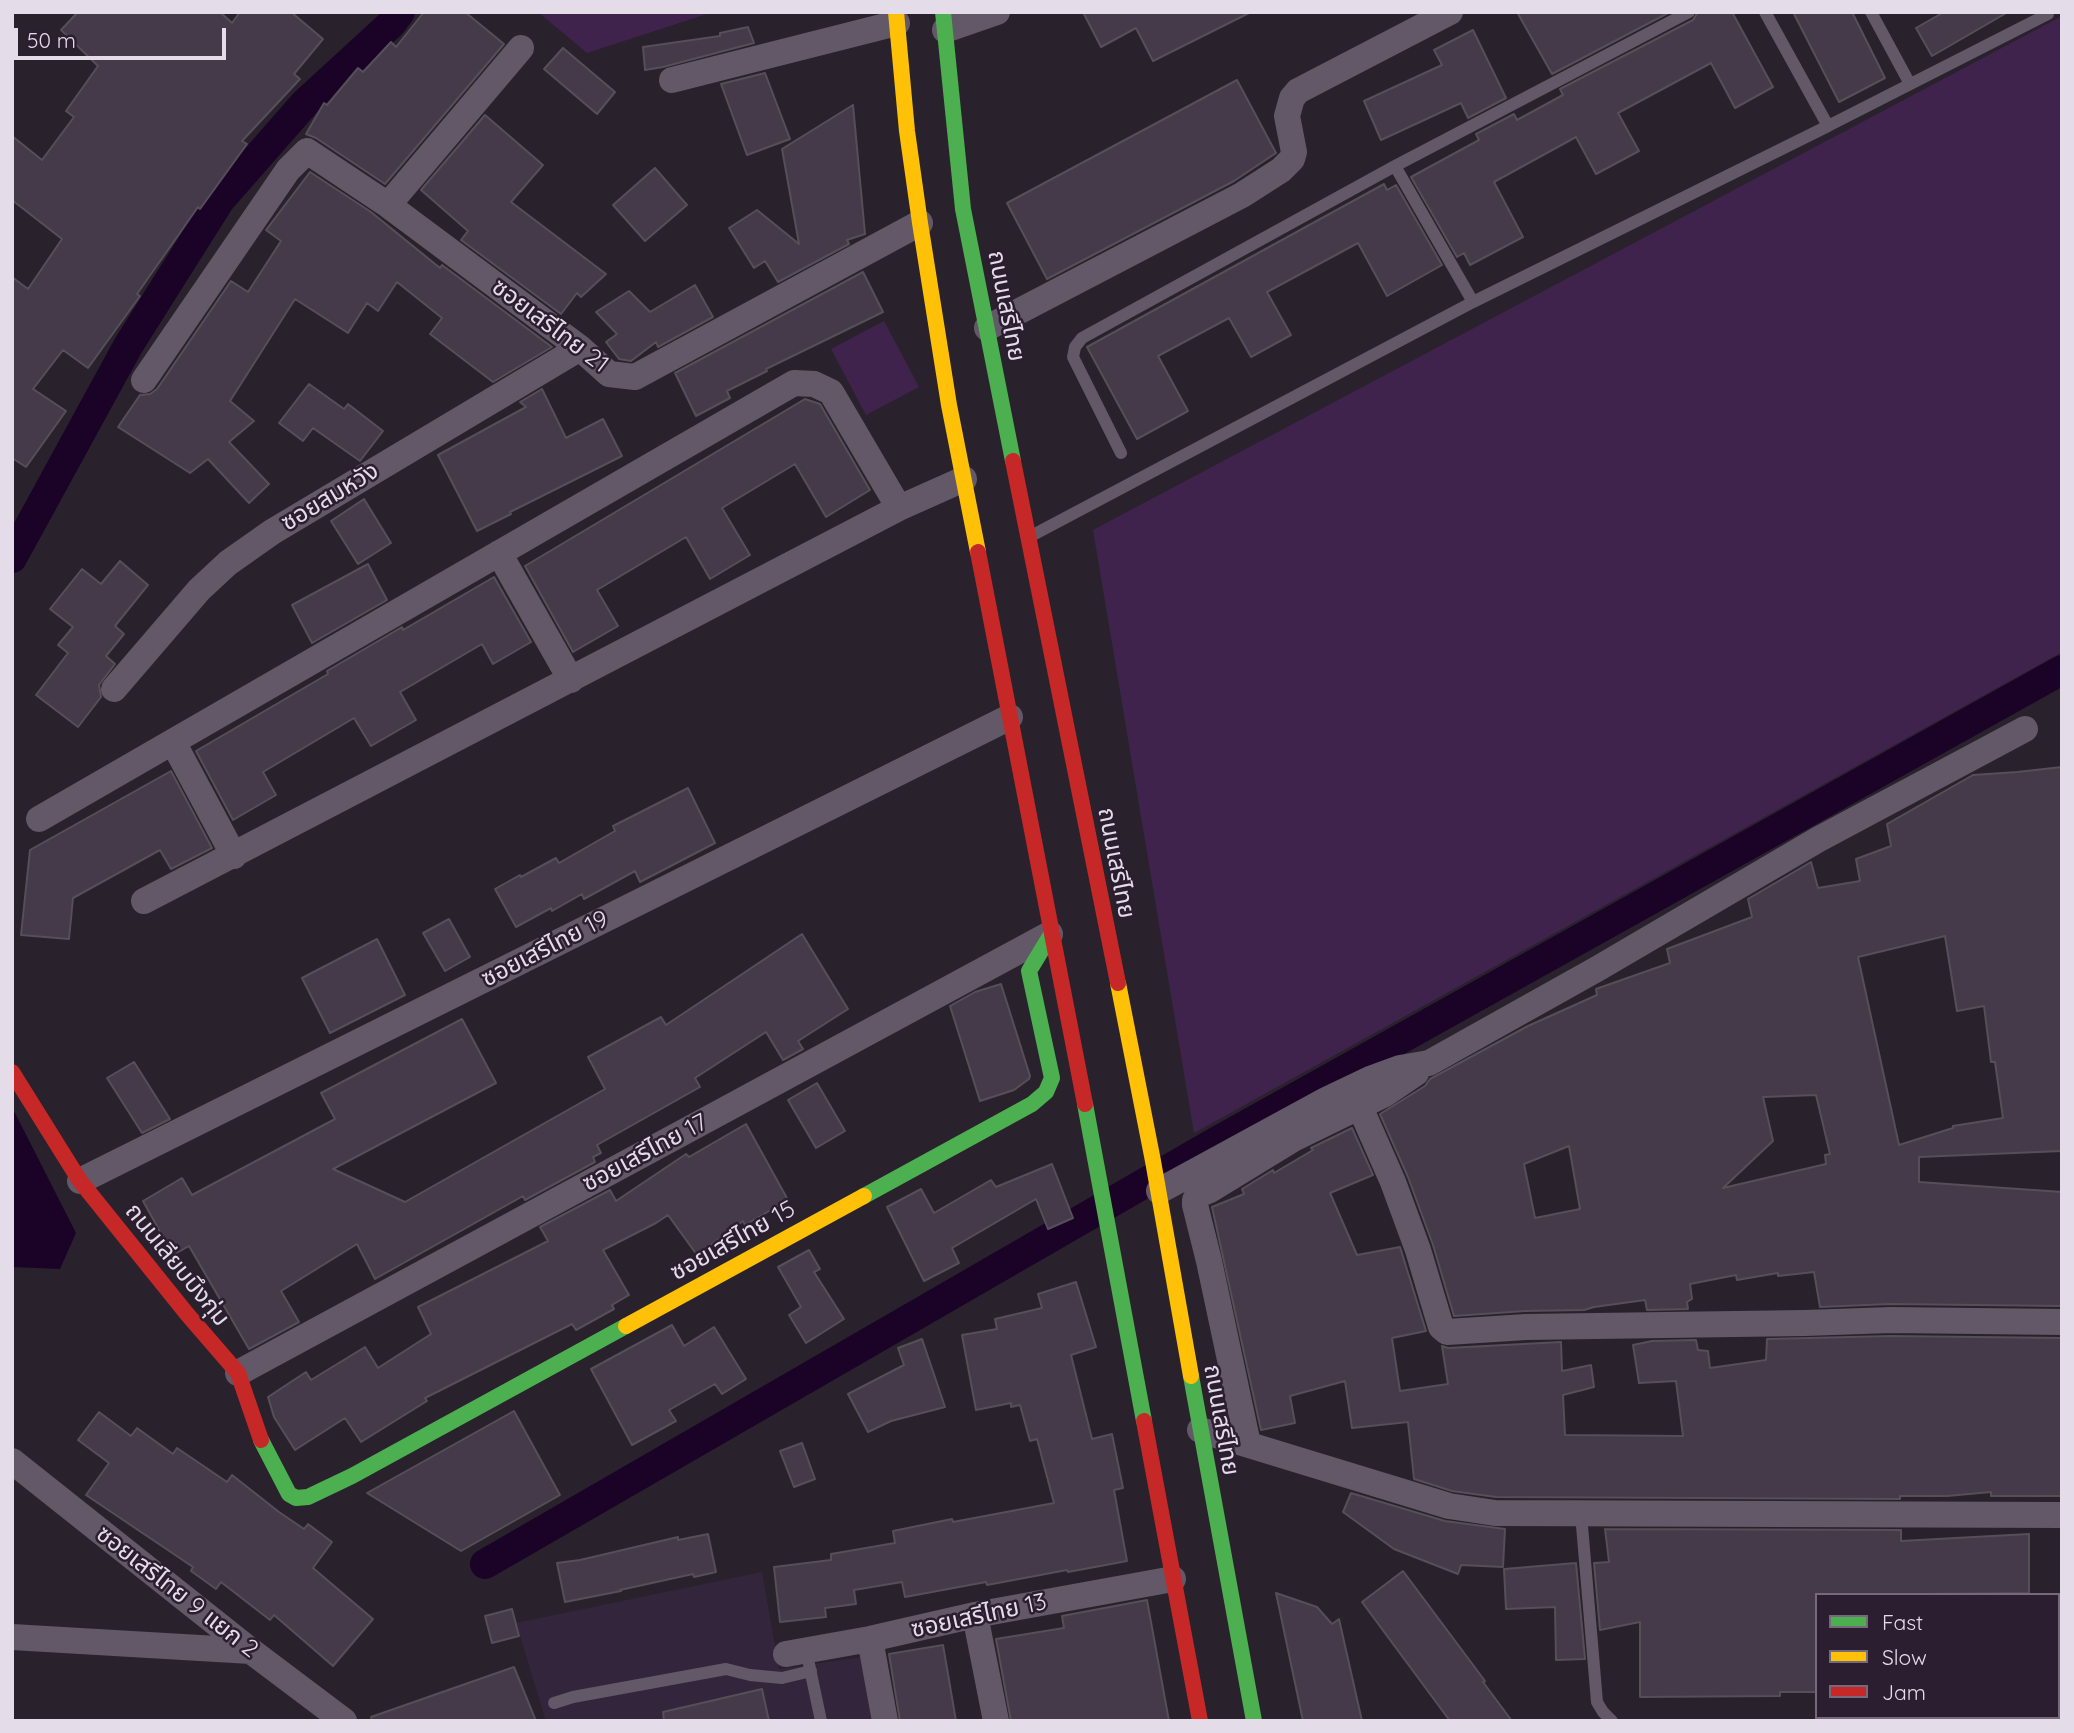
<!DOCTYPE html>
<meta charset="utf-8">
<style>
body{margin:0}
#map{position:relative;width:2074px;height:1733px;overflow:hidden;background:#29222c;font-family:Quicksand,sans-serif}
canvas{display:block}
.frame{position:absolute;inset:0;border:14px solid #e4dce8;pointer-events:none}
.legend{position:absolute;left:1815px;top:1593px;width:245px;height:126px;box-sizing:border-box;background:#2a1e30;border:2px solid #746a7a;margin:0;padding:9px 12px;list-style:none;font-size:21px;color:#e4dce8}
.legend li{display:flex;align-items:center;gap:14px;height:35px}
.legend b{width:35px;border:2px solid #746a7a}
.scale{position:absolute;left:14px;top:28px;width:212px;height:32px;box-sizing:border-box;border:4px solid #e4dce8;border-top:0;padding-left:9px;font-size:21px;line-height:24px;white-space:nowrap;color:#e4dce8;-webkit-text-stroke:5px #2a1e30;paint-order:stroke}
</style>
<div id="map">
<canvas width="2074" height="1733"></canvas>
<div class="frame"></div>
<ul class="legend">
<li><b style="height:9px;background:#4caf50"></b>Fast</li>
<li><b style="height:9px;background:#ffc107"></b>Slow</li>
<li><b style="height:9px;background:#c62828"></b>Jam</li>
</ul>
<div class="scale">50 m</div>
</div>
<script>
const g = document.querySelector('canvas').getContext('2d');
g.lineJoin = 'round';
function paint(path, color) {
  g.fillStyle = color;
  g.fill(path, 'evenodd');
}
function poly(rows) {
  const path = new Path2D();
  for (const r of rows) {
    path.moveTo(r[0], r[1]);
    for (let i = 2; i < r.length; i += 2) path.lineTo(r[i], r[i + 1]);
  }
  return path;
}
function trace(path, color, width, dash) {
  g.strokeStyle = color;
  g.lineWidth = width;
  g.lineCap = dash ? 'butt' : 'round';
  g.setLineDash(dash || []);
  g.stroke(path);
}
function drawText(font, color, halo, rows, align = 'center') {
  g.font = font + ' Quicksand,"Noto Sans Thai",sans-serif';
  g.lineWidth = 5;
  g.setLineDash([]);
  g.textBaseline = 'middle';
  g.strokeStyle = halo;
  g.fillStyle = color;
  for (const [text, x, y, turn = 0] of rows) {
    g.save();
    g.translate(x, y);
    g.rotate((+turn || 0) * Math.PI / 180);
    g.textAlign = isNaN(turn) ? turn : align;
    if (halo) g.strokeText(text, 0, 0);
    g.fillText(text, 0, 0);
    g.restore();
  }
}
const built = poly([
 [762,1572,779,1669,863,1657,874,1721,546,1721,516,1623]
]);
const green = poly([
 [538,12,713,12,587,53],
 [2062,16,2062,652,1194,1133,1093,530],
 [884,321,919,387,866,415,831,349]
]);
const water = poly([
 [12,1107,76,1233,60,1269,12,1267]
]);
const canal = poly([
 [12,558,128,346,220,200,305,103,391,24,400,12],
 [485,1564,1214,1143,2062,670]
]);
const building = poly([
 [78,12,220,12,232,23,240,12,291,12,323,39,294,74,300,79,242,141,247,144,200,209,198,207,137,294,140,296,88,368,63,350,33,389,66,411,26,467,12,458,12,277,28,289,62,239,12,200,12,136,42,160,74,117,66,111,98,66,61,30,78,12],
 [424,12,465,12,504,44,385,184,316,138,306,134,324,103,327,105,358,68,363,72,391,42,396,47,424,12],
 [1083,12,1251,12,1153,61,1136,28,1101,47,1083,12],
 [1517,12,1670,12,1552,74,1517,12],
 [1698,12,1732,12,1773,87,1735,108,1711,63,1618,113,1639,151,1596,174,1576,137,1494,182,1523,237,1470,265,1464,253,1457,257,1411,177,1479,140,1476,134,1514,114,1517,120,1563,95,1560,89,1693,20,1698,12],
 [1793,12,1852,12,1885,78,1839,102,1793,12],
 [1944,12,2008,12,1932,56,1916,28,1944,12],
 [748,27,754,43,663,67,645,70,643,47,720,36,720,33,748,27],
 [1473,30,1506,98,1468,118,1461,103,1381,140,1364,101,1442,65,1434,50,1473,30],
 [563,48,615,92,597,114,544,69,563,48],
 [765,73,790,139,747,155,721,84,765,73],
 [1237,80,1276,153,1234,181,1047,279,1007,203,1237,80],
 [853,105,865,234,847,240,849,244,778,282,765,261,754,268,729,228,757,210,799,244,782,149,853,105],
 [485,115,543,165,511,202,606,274,581,297,577,293,561,314,461,240,468,231,421,190,485,115],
 [655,168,687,205,645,241,613,205,655,168],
 [310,172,371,212,440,268,442,265,552,347,493,382,430,334,442,318,397,282,378,311,367,303,348,333,295,299,230,401,254,421,229,442,269,484,249,503,208,459,190,473,118,427,140,395,150,394,157,389,231,281,248,292,281,241,266,230,310,172],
 [1384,184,1387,190,1396,185,1442,265,1387,296,1358,243,1267,292,1291,335,1251,357,1229,318,1158,356,1188,411,1137,439,1087,347,1384,184],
 [863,272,883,312,766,369,767,371,727,391,730,398,696,416,675,373,863,272],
 [695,285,713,317,658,347,656,342,631,361,619,359,606,342,617,334,596,312,629,291,650,312,695,285],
 [309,384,344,409,348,404,383,431,360,461,313,428,303,441,279,423,309,384],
 [542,389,566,438,603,419,622,456,510,512,511,514,477,531,438,455,526,407,520,402,542,389],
 [805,399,820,404,870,490,826,517,795,464,722,508,750,555,710,579,686,537,597,590,618,626,573,652,525,566,805,399],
 [364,499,391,543,358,564,331,521,364,499],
 [120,561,148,585,115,626,124,634,106,656,115,664,99,685,101,697,78,727,36,695,68,653,58,645,73,627,50,609,82,569,101,584,120,561],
 [368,564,387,600,312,643,292,605,368,564],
 [494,577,531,642,493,664,482,644,400,692,416,720,371,746,354,718,263,772,276,795,233,820,196,751,328,674,327,671,402,627,403,630,494,577],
 [2062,767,2062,1151,1919,1157,1919,1182,2062,1192,2062,1306,1890,1304,1820,1307,1814,1272,1778,1276,1778,1273,1737,1280,1736,1275,1690,1284,1692,1299,1687,1302,1688,1309,1647,1310,1645,1300,1594,1307,1584,1310,1525,1311,1454,1316,1433,1245,1408,1177,1380,1114,1425,1086,1430,1079,1528,1026,1597,995,1596,989,1670,963,1667,949,1752,917,1748,899,1811,862,1818,888,1860,881,1856,859,1891,846,1887,824,1973,775,2017,772,2062,767],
 [1945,936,1957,1011,1984,1006,1991,1062,1995,1062,2003,1118,1953,1126,1953,1128,1899,1145,1858,957,1945,936],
 [1816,1095,1830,1154,1825,1155,1826,1164,1723,1188,1773,1141,1763,1097,1816,1095],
 [1569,1146,1580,1209,1535,1218,1524,1164,1569,1146],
 [171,771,212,848,171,869,160,850,73,898,69,939,21,935,30,850,171,771],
 [688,788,715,843,640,882,635,871,584,899,582,894,552,911,551,908,516,927,495,889,520,875,521,877,556,858,559,863,615,831,613,826,688,788],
 [449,919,470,957,445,971,423,933,449,919],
 [802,934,848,1009,798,1041,803,1049,783,1060,766,1032,695,1078,700,1087,597,1145,601,1153,593,1157,595,1162,525,1200,523,1196,375,1279,357,1244,281,1291,299,1322,249,1349,189,1246,173,1255,143,1201,182,1178,192,1195,335,1119,321,1093,462,1019,496,1083,333,1169,405,1202,605,1089,588,1057,661,1017,666,1025,802,934],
 [377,939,405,995,330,1033,302,978,377,939],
 [1001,984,1030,1076,1029,1079,1014,1090,980,1101,950,1006,975,992,1001,984],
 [134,1062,170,1119,142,1133,107,1078,134,1062],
 [817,1083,845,1131,816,1148,788,1100,817,1083],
 [746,1124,788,1200,745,1225,743,1221,697,1255,668,1215,656,1223,603,1250,629,1295,612,1305,614,1309,576,1330,572,1324,425,1398,427,1401,361,1442,345,1418,295,1450,274,1417,268,1397,306,1372,311,1380,365,1347,378,1368,431,1334,418,1307,548,1241,540,1227,610,1190,616,1201,686,1154,689,1157,746,1124],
 [1352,1128,1373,1175,1330,1193,1357,1255,1400,1247,1426,1331,1392,1338,1400,1391,1448,1384,1442,1346,1448,1348,1561,1342,1562,1371,1591,1365,1594,1387,1563,1395,1565,1435,1683,1436,1676,1381,1639,1383,1633,1345,1652,1341,1696,1340,1698,1350,1708,1351,1710,1368,1766,1360,1767,1339,1891,1336,2062,1338,2062,1496,1991,1496,1991,1492,1947,1496,1900,1496,1900,1499,1496,1497,1452,1491,1414,1479,1408,1422,1352,1428,1345,1381,1290,1396,1295,1423,1261,1430,1212,1207,1244,1194,1242,1189,1273,1170,1274,1173,1313,1150,1311,1148,1352,1128],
 [1052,1164,1073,1218,1048,1229,1036,1199,952,1248,959,1263,924,1281,887,1207,921,1189,934,1213,991,1180,996,1187,1052,1164],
 [809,1250,820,1269,814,1272,844,1319,806,1343,789,1315,801,1307,778,1267,809,1250],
 [1076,1282,1096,1347,1071,1355,1092,1439,1112,1434,1123,1488,1114,1490,1127,1561,1068,1572,1067,1570,987,1585,986,1582,905,1597,902,1582,854,1590,856,1604,825,1608,826,1617,780,1622,774,1567,831,1560,831,1554,895,1543,893,1531,952,1519,953,1522,1054,1503,1037,1439,1030,1441,1020,1405,1011,1407,1011,1403,976,1410,962,1335,997,1329,995,1319,1042,1308,1038,1294,1076,1282],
 [672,1325,684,1346,714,1327,746,1379,722,1394,715,1384,669,1410,676,1421,632,1445,591,1369,672,1325],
 [922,1339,945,1407,891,1421,868,1432,848,1394,904,1365,898,1348,922,1339],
 [514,1411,560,1495,461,1551,367,1493,514,1411],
 [99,1412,131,1436,137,1428,173,1454,177,1448,227,1482,232,1475,279,1512,304,1529,308,1524,332,1542,313,1568,373,1619,333,1666,274,1615,270,1620,221,1582,216,1589,191,1571,193,1567,86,1495,109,1463,78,1440,99,1412],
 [802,1443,815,1479,794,1487,780,1451,802,1443],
 [1351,1493,1445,1521,1505,1529,1503,1567,1461,1565,1458,1574,1394,1549,1343,1512,1351,1493],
 [1605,1529,1901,1530,1901,1541,2029,1534,2029,1593,1817,1595,1817,1692,1780,1692,1780,1696,1640,1697,1640,1622,1600,1630,1594,1563,1609,1562,1605,1529],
 [708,1534,716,1572,694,1577,693,1574,620,1590,621,1591,565,1602,557,1563,580,1560,678,1537,678,1540,708,1534],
 [1576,1563,1585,1659,1556,1660,1555,1607,1506,1609,1504,1569,1576,1563],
 [1403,1571,1485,1681,1483,1682,1512,1721,1450,1721,1362,1602,1403,1571],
 [1276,1593,1317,1607,1332,1624,1339,1619,1362,1721,1303,1721,1276,1593],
 [1147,1600,1169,1721,1011,1721,996,1639,1064,1628,1062,1616,1147,1600],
 [512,1609,519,1636,492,1643,485,1616,512,1609],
 [943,1645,956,1721,900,1721,889,1654,943,1645],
 [514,1667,536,1721,372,1721,371,1717,514,1667],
 [762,1689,769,1721,664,1721,663,1712,762,1689]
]);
const lane = poly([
 [1871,12,1910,84],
 [1828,126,2048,14,2047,12],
 [1395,166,1473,302],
 [1121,453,1073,357,1075,347,1082,338,1395,166,1689,12],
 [1031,536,1473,302,1828,126,1765,12],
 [1581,1514,1597,1702,1603,1712,1612,1721],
 [809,1664,821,1721],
 [2058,1674,2058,1714],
 [554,1703,573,1697,726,1669,750,1675,782,1678,811,1671],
 [1942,1717,1942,1721],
 [1968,1721,2048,1717]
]);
const street = poly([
 [945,30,997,12],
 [672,80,897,23],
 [388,205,521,48],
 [987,328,1242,195,1281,170,1292,159,1294,152,1287,116,1292,98,1298,91,1450,12],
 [144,380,288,170,307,151,388,205,580,348,609,374,635,377,920,223],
 [499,553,571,680],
 [114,689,199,590,228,563,272,532,580,348],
 [173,742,234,856],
 [39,819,794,383,814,384,831,392,899,508],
 [144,901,899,508,964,479],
 [1360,1107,1393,1182,1418,1250,1441,1327,1447,1332,1526,1327,1805,1323,1891,1320,2062,1322],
 [80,1181,1010,717],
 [1159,1191,1326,1100,1370,1079,1400,1068,1429,1063,1597,969,1819,839,2025,729],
 [238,1373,1050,934],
 [1200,1430,1449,1506,1495,1513,2062,1515],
 [1248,1444,1209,1261,1195,1205,1195,1200,1198,1195,1210,1190,1295,1138,1385,1094,1416,1073],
 [12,1461,251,1651,344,1721],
 [975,1615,996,1721],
 [12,1637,251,1651],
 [870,1639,885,1721],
 [786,1654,870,1639,975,1615,1173,1579]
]);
const fast = poly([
 [943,12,963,209,1013,461],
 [1085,1104,1144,1421],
 [864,1196,1032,1104,1046,1092,1052,1078,1029,971,1052,933],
 [1191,1376,1254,1721],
 [261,1440,289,1494,296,1498,308,1497,352,1476,626,1326]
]);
const slow = poly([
 [896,12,907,131,920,223,949,405,978,552],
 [1118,983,1153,1161,1191,1376],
 [626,1326,864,1196]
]);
const jam = poly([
 [1013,461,1118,983],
 [978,552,1085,1104],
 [12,1072,80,1181,187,1314,238,1373,261,1440],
 [1144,1421,1200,1721]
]);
const streetNames = [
 ["ถนนเสรีไทย",1006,306,79],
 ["ซอยเสรีไทย 21",550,326,37],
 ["ซอยสมหวัง",330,497,-31],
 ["ถนนเสรีไทย",1116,863,79],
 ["ซอยเสรีไทย 19",545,949,-27],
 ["ซอยเสรีไทย 17",645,1153,-28],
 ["ซอยเสรีไทย 15",733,1241,-29],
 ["ถนนเลียบบึงกุ่ม",177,1265,51],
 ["ถนนเสรีไทย",1221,1420,80],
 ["ซอยเสรีไทย 9 แยก 2",177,1592,38],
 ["ซอยเสรีไทย 13",979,1616,-12]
];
paint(built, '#33253b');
paint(green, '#3f234c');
paint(water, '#1a0327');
trace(canal, '#1a0327', 30);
paint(building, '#453a4a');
trace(building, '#554f58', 2);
trace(lane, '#625867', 12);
trace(street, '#625867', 26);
trace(fast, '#4caf50', 16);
trace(slow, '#ffc107', 16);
trace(jam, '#c62828', 16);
drawText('24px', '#e4dce8', '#2a1e30', streetNames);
</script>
